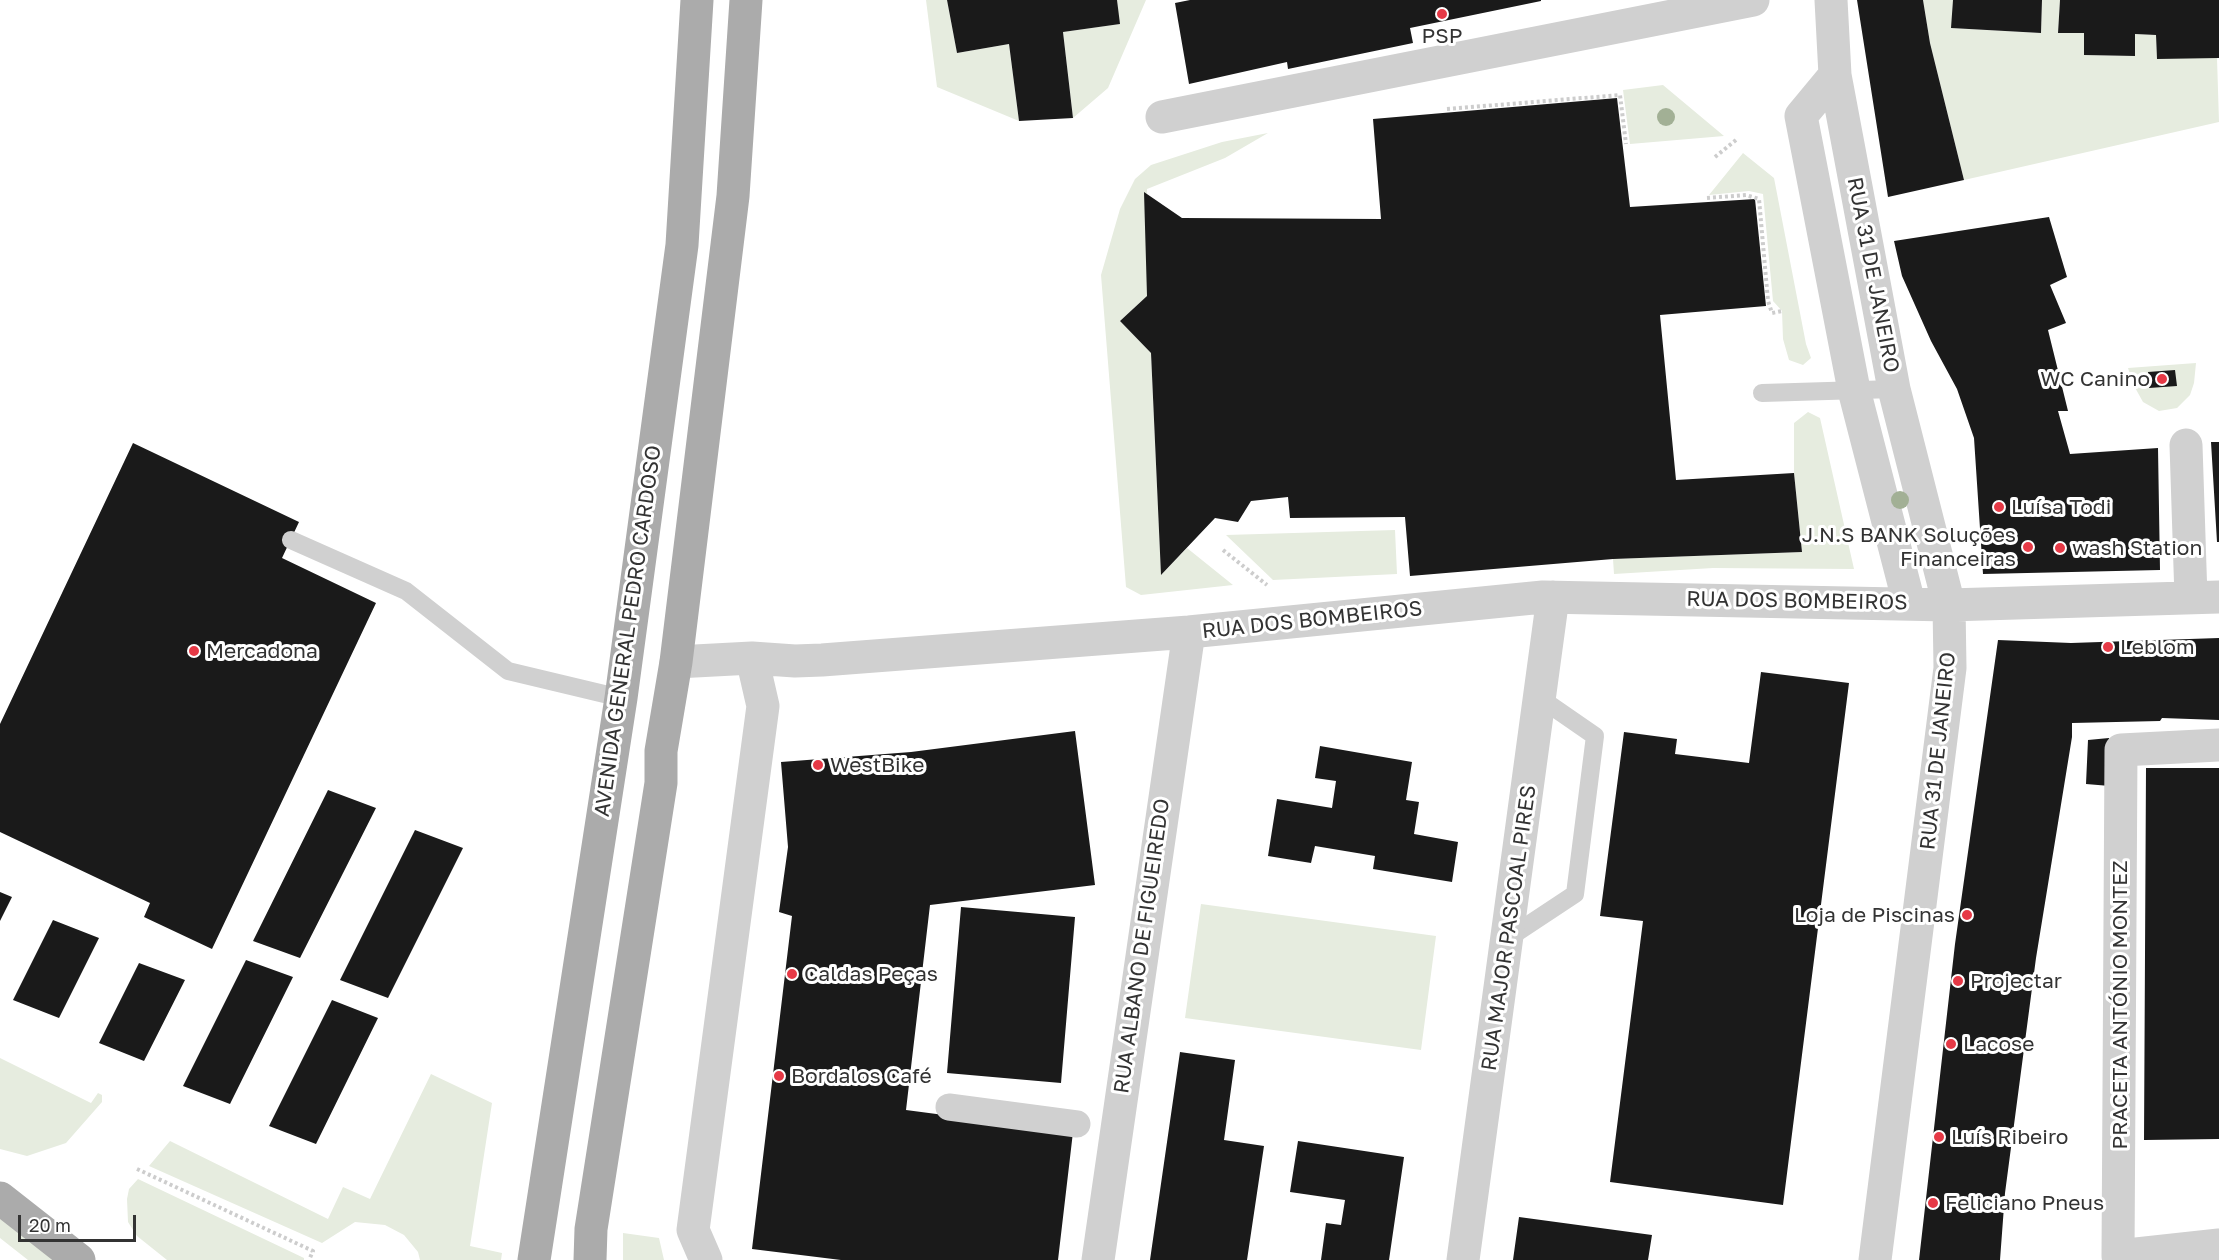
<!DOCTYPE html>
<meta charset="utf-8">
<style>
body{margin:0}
#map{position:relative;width:2219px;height:1260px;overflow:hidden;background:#fff;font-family:"Golos Text",sans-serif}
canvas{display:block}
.scale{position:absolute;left:18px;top:1215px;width:118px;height:27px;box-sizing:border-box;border:3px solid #333;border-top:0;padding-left:8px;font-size:18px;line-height:21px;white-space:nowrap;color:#333;-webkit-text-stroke:4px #fff;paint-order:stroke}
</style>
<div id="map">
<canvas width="2219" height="1260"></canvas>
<div class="scale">20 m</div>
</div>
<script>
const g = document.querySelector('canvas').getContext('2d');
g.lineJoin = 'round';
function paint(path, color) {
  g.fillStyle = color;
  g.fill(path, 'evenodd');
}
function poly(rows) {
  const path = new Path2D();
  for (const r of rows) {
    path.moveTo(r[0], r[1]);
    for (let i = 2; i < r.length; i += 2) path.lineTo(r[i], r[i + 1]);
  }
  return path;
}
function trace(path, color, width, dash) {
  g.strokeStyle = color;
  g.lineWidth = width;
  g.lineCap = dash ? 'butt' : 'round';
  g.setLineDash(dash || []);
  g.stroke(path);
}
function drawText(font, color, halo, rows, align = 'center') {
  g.font = font + ' "Golos Text",sans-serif';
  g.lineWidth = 6;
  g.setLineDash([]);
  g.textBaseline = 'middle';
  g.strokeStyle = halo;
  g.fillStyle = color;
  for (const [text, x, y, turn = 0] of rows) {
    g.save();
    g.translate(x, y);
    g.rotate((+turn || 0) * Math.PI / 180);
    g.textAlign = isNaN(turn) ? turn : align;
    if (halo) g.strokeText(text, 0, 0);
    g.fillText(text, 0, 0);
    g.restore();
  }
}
const green = poly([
 [926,0,947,0,957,53,1009,44,1019,121,937,87],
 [1117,0,1146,0,1108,88,1073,118,1063,32,1119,24],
 [1923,0,1953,0,1952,28,2041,33,2042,0,2060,0,2058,33,2084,33,2084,55,2134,56,2135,34,2156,35,2157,58,2217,58,2219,122,1964,180,1930,43],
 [1663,85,1724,136,1630,144,1623,90],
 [1268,133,1225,158,1147,189,1147,296,1120,321,1151,353,1161,575,1187,548,1233,585,1141,595,1126,587,1101,275,1120,209,1135,179,1151,165,1222,142],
 [1743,153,1774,178,1806,344,1811,358,1803,365,1789,360,1783,339,1782,311,1773,301,1763,194,1749,191,1709,195],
 [2196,363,2194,383,2190,395,2177,408,2159,411,2143,402,2133,384,2128,368],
 [1808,412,1820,418,1854,569,1713,568,1614,574,1613,559,1802,552,1794,473,1794,423],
 [1395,530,1397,574,1273,580,1226,535],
 [1201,904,1436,936,1421,1050,1185,1018],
 [0,1058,91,1103,98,1093,102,1095,102,1102,66,1143,27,1156,0,1149],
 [431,1074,492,1103,470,1246,502,1253,501,1260,420,1260,418,1252,404,1235,385,1225,355,1222,322,1243,149,1166,170,1141,328,1219,343,1187,370,1199],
 [138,1179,304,1258,304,1260,167,1260,137,1236,128,1222,127,1199,129,1189],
 [0,1218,54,1260,28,1260,0,1238],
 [623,1233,659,1238,664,1260,623,1260]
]);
const building = poly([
 [947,0,1117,0,1120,24,1063,32,1073,118,1019,121,1009,44,957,53],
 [1190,0,1541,0,1541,1,1410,28,1413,43,1288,69,1287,62,1189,84,1175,3],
 [1857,0,1923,0,1930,43,1964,180,1888,197],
 [1953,0,2042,0,2041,33,1951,28],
 [2060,0,2219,0,2219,58,2157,59,2156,35,2135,34,2135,56,2084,55,2084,33,2058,33],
 [1617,98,1630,207,1755,199,1766,306,1660,315,1676,480,1794,473,1802,552,1613,559,1410,576,1405,517,1290,518,1288,497,1251,501,1238,522,1215,518,1161,575,1151,353,1120,321,1147,296,1144,192,1182,218,1381,219,1373,119],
 [2049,217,2067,277,2050,285,2066,323,2048,330,2068,411,2058,411,2070,454,2158,448,2160,570,1983,574,1974,438,1957,389,1931,341,1902,276,1894,241],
 [2175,370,2177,386,2149,388,2148,372],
 [2211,442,2219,442,2219,542,2217,542],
 [133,443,299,522,282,558,376,603,212,949,144,917,150,903,0,832,0,724],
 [2219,638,2219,720,2162,718,2160,721,2072,723,2072,737,2036,958,2005,1193,2000,1260,1919,1260,1955,944,1998,640,2071,643],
 [1761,672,1849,683,1783,1205,1610,1182,1643,921,1600,916,1624,732,1677,739,1675,754,1749,763],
 [1075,731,1095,885,930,905,906,1110,1073,1132,1058,1260,841,1260,752,1249,792,916,779,912,788,847,781,762,911,752],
 [2109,738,2110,786,2086,784,2088,740],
 [1320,746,1412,762,1406,800,1419,802,1414,834,1458,842,1452,882,1373,869,1375,856,1315,846,1311,863,1268,856,1277,799,1332,808,1336,781,1315,778],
 [2146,768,2219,768,2219,1139,2144,1140],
 [328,790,376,808,300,958,253,941],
 [415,830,463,848,388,998,340,980],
 [0,892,12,897,0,921],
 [961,907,1075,917,1061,1083,947,1073],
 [53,920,99,938,59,1018,13,1000],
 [246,960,293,977,230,1104,183,1086],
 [139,963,185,980,144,1061,99,1043],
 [332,1000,378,1018,316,1144,269,1126],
 [1180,1052,1235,1060,1224,1140,1264,1146,1247,1260,1150,1260],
 [1298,1141,1404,1157,1389,1260,1321,1260,1326,1223,1341,1225,1345,1200,1290,1192],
 [1519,1217,1652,1235,1648,1260,1513,1260]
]);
const path = poly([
 [1447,109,1620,95,1626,144],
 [1715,157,1736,140],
 [1707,198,1746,195,1759,199,1768,301,1772,313,1782,311],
 [1223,550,1267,585],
 [137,1169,313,1251,309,1260]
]);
const service = poly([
 [1762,393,1894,389],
 [291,540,406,591,508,671,621,698],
 [1507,939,1575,894,1595,736,1540,698]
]);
const pedestrian = poly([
 [949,1107,1077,1124]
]);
const minor = poly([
 [1831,0,1835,75,1894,389,1949,605,1950,668,1875,1260],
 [1835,75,1801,116,1854,390,1909,603],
 [1162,117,1753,0],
 [2186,445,2191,598],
 [676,662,752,658,795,661,822,660,1189,632,1543,597,1949,605,2219,597],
 [2219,745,2121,750,2118,1256,2219,1245],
 [706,1260,693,1230,763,706,752,658],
 [1098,1260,1189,632],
 [1463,1260,1553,597]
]);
const primary = poly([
 [0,1198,79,1260],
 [534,1260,621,698,682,245,697,0],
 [590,1260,591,1229,661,783,661,751,676,662,733,196,746,0]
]);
const trees = [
 [1666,117],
 [1900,500]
];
const markers = [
 [1442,14,6,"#e63946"],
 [2162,379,6,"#e63946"],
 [1999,507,6,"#e63946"],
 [2028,547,6,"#e63946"],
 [2060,548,6,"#e63946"],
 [2108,647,6,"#e63946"],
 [194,651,6,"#e63946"],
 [818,765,6,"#e63946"],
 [1967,915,6,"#e63946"],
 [792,974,6,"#e63946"],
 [1958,981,6,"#e63946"],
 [1951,1044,6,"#e63946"],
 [779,1076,6,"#e63946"],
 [1939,1137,6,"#e63946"],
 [1933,1203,6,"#e63946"]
];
const poiNames = [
 ["PSP",1442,36,"center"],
 ["WC Canino",2150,379,"right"],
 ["Luísa Todi",2011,507],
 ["J.N.S BANK Soluções",2016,535,"right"],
 ["Financeiras",2016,559,"right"],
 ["wash Station",2072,548],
 ["Leblom",2120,647],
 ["Mercadona",206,651],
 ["WestBike",830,765],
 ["Loja de Piscinas",1955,915,"right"],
 ["Caldas Peças",804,974],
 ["Projectar",1970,981],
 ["Lacose",1963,1044],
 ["Bordalos Café",791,1076],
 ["Luís Ribeiro",1951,1137],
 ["Feliciano Pneus",1945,1203]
];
const streetNames = [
 ["RUA 31 DE JANEIRO",1873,275,79],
 ["RUA DOS BOMBEIROS",1797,601,1],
 ["RUA DOS BOMBEIROS",1312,620,-6],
 ["AVENIDA GENERAL PEDRO CARDOSO",628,631,-82],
 ["RUA 31 DE JANEIRO",1938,751,-84],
 ["RUA MAJOR PASCOAL PIRES",1509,928,-82],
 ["RUA ALBANO DE FIGUEIREDO",1142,946,-82],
 ["PRACETA ANTÓNIO MONTEZ",2120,1005,-90]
];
paint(green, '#e6ecdf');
paint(building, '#1a1a1a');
trace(path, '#cdcdcd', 4, [3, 3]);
trace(service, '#d0d0d0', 18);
trace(pedestrian, '#d0d0d0', 27);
trace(minor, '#d0d0d0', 33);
trace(primary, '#ababab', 33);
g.fillStyle = '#a2b095';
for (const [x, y] of trees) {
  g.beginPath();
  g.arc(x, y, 9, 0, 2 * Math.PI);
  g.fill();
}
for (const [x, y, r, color] of markers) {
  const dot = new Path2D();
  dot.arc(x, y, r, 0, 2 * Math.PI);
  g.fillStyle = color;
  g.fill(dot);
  trace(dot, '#fff', 2);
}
drawText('21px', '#333', '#fff', poiNames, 'left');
drawText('21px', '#333', '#fff', streetNames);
</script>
